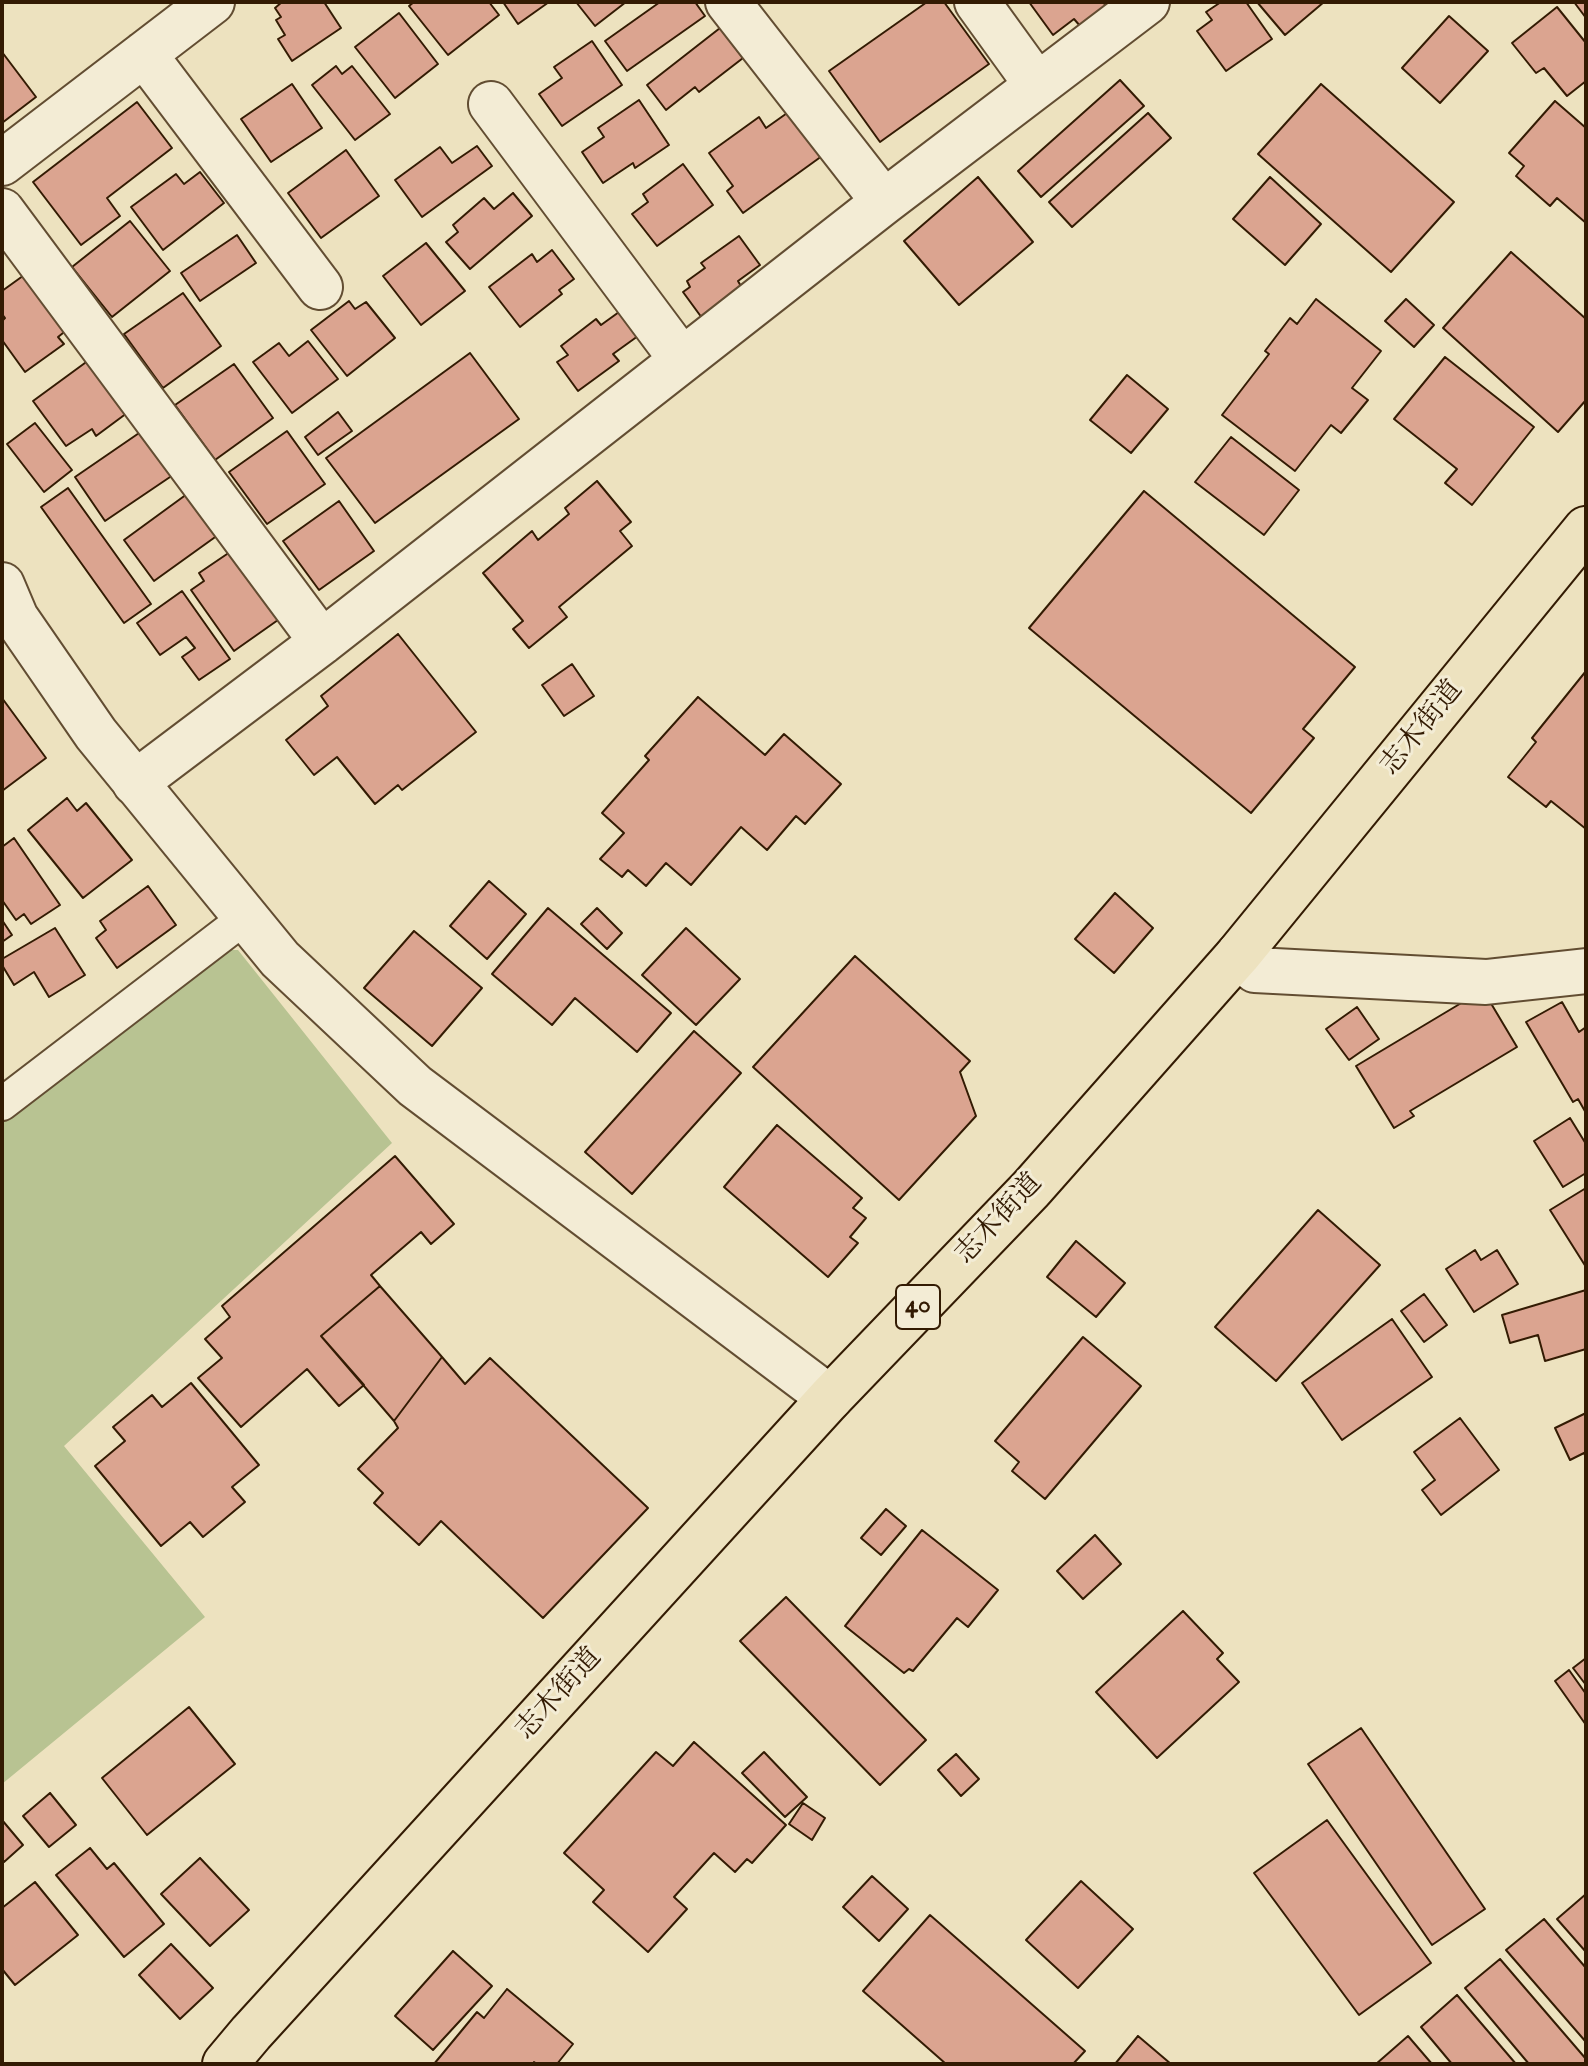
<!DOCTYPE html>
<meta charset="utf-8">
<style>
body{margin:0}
#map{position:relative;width:1588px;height:2066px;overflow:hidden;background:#ede2bf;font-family:"IM FELL English",serif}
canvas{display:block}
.frame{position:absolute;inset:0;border:4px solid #331b03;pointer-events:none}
</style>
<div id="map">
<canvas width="1588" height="2066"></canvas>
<div class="frame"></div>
</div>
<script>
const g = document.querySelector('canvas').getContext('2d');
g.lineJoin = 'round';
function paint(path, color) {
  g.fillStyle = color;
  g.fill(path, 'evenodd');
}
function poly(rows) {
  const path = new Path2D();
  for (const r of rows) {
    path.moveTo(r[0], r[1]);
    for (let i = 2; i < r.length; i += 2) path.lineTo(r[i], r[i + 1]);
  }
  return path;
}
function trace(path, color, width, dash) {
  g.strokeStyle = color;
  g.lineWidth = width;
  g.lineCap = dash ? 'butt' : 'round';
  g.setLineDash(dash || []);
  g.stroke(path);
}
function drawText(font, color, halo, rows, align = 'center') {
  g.font = font + ' "IM FELL English","Noto Serif JP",serif';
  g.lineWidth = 6;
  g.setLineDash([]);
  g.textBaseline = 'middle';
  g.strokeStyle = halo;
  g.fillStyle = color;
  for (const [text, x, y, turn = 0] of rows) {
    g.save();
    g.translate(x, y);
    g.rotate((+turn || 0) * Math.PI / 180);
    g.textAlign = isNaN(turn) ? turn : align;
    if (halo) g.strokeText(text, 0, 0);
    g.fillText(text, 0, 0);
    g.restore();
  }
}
const green = poly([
 [222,950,238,950,392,1143,64,1446,205,1617,2,1784,2,1107]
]);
const building = poly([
 [324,2,341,28,292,61,278,39,285,35,276,20,281,17,275,8,282,2,324,2],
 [414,2,489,2,499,15,448,55,409,6,414,2],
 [503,2,549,2,518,24,503,2],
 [576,2,626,2,595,26,576,2],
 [660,2,695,2,705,16,627,71,605,41,660,2],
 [927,2,944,2,989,64,880,142,829,71,927,2],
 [1029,2,1103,2,1108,8,1081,27,1074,19,1053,35,1029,2],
 [1221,2,1246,2,1272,39,1226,71,1197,31,1212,20,1206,12,1221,2],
 [1257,2,1324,2,1285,35,1257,2],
 [1574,2,1586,2,1586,18,1574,2],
 [1557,7,1586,43,1586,81,1567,96,1544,68,1536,73,1512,43,1557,7],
 [399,13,438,64,395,98,355,47,399,13],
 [1449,16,1488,51,1440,103,1402,68,1449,16],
 [720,28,743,58,699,92,695,87,666,110,647,85,720,28],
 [592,41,622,85,562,126,539,94,562,78,554,67,592,41],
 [2,52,36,97,2,123,2,52],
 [336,66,342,74,352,66,390,114,355,140,312,85,336,66],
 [1120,80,1144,106,1041,197,1018,171,1120,80],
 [292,84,322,128,271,162,241,119,292,84],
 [1321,84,1454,202,1391,272,1258,154,1321,84],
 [639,100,669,145,635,168,633,163,603,183,582,152,604,137,598,128,639,100],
 [1555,101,1586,128,1586,223,1557,198,1550,206,1516,176,1524,166,1509,153,1555,101],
 [137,102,172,148,107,198,120,216,81,245,33,182,137,102],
 [790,111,822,156,743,213,727,191,733,186,709,153,759,117,766,128,790,111],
 [1148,113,1171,138,1072,227,1049,202,1148,113],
 [477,146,492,166,422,217,395,180,440,147,452,163,477,146],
 [346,150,379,196,321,238,288,193,346,150],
 [683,164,713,205,657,246,632,214,648,202,643,194,683,164],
 [200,172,224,203,163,250,131,207,176,174,184,184,200,172],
 [978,177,1033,242,959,305,904,241,978,177],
 [1270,177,1321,224,1285,265,1233,219,1270,177],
 [513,193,532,216,470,269,446,242,458,232,453,225,484,198,494,209,513,193],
 [130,221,170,271,112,317,72,267,130,221],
 [237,235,256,263,200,301,181,273,237,235],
 [739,236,760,265,738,281,742,288,702,318,683,292,690,287,687,281,705,268,701,263,739,236],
 [426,243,465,291,421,325,383,276,426,243],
 [552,250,574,279,559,290,562,294,520,327,489,287,532,254,537,262,552,250],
 [1511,252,1586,319,1586,400,1558,432,1443,328,1511,252],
 [27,273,68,329,58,337,64,344,25,372,2,340,2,321,5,318,2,314,2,291,27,273],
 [183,293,221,346,163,388,124,334,183,293],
 [1316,299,1381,351,1352,388,1368,400,1341,433,1331,425,1295,471,1222,415,1269,354,1265,351,1290,318,1297,324,1316,299],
 [1406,299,1434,325,1414,347,1385,321,1406,299],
 [349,301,355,309,366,302,395,338,347,376,311,330,349,301],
 [619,312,638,336,613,354,619,361,578,391,557,362,568,355,561,346,596,319,601,325,619,312],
 [308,341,338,379,292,413,253,362,279,343,289,356,308,341],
 [470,353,519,419,375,523,326,458,470,353],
 [1445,357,1534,427,1472,505,1445,483,1457,469,1394,419,1445,357],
 [89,360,127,413,96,436,92,429,66,446,33,401,89,360],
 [234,364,273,418,215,460,175,405,234,364],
 [1127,375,1168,409,1131,453,1090,420,1127,375],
 [338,412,352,431,318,455,305,437,338,412],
 [35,423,72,470,44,492,7,444,35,423],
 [142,431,173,475,105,521,75,477,142,431],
 [287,431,325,484,267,524,229,472,287,431],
 [1231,437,1299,490,1264,535,1195,482,1231,437],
 [597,481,631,522,620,531,632,546,559,607,567,617,529,648,513,629,523,621,483,573,532,531,538,540,569,514,565,508,597,481],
 [68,488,151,604,124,623,41,507,68,488],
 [1144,491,1355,667,1303,729,1314,738,1251,813,1029,628,1144,491],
 [187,494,218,535,154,581,124,540,187,494],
 [339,501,374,551,319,590,283,541,339,501],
 [230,552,278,620,234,651,191,590,204,581,199,573,230,552],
 [182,591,230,659,199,680,182,657,195,648,186,637,160,655,137,623,182,591],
 [398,634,476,732,402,790,398,785,375,804,337,757,314,775,286,740,328,706,321,696,398,634],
 [572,664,594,696,564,716,542,685,572,664],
 [1586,671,1586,829,1551,801,1546,807,1508,777,1536,742,1532,738,1586,671],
 [698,697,765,755,784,734,841,784,805,824,796,816,767,850,741,827,691,885,666,863,646,886,628,870,622,877,600,859,624,833,602,813,649,760,645,756,698,697],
 [2,698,46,758,2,791,2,698],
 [67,798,77,811,86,803,132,860,83,898,28,830,67,798],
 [14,838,60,905,31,924,24,914,16,920,2,900,2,847,14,838],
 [489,881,526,914,487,959,450,926,489,881],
 [148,886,176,925,117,968,96,938,106,930,100,921,148,886],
 [1115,893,1153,928,1114,973,1075,939,1115,893],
 [548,908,671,1013,637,1052,575,998,552,1025,492,974,548,908],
 [597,908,622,933,607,949,581,924,597,908],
 [2,920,12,935,2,942,2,920],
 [55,928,85,975,49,997,34,972,14,985,2,965,2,959,55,928],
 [686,928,740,979,696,1025,642,975,686,928],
 [414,931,482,988,432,1046,364,988,414,931],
 [855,956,970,1061,960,1072,976,1116,899,1200,753,1067,855,956],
 [1483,990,1517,1047,1410,1111,1414,1116,1394,1128,1356,1066,1483,990],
 [1562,1002,1579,1032,1586,1027,1586,1113,1578,1099,1573,1102,1526,1022,1562,1002],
 [1357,1007,1379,1039,1349,1060,1326,1029,1357,1007],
 [694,1031,741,1073,632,1194,585,1152,694,1031],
 [1570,1118,1586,1144,1586,1173,1563,1187,1534,1141,1570,1118],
 [777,1125,862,1198,853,1208,866,1218,850,1237,858,1243,828,1277,724,1187,777,1125],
 [395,1156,454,1224,431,1244,421,1232,371,1275,380,1286,321,1336,364,1385,339,1406,307,1369,241,1427,198,1378,222,1358,205,1339,230,1317,222,1306,395,1156],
 [1586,1188,1586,1267,1550,1210,1586,1188],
 [1318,1210,1380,1265,1276,1381,1215,1327,1318,1210],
 [1076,1241,1125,1283,1096,1317,1047,1277,1076,1241],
 [1475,1250,1481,1260,1497,1250,1518,1284,1474,1312,1446,1269,1475,1250],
 [380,1286,442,1357,394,1421,321,1336,380,1286],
 [1586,1290,1586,1349,1545,1361,1538,1335,1510,1343,1502,1315,1586,1290],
 [1424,1294,1447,1325,1424,1342,1401,1311,1424,1294],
 [1392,1319,1432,1377,1342,1440,1302,1383,1392,1319],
 [1083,1337,1141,1386,1045,1499,1012,1471,1019,1462,995,1441,1083,1337],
 [442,1357,465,1384,490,1358,648,1508,543,1618,441,1521,419,1545,374,1503,383,1493,358,1469,398,1428,394,1421,442,1357],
 [191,1383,259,1465,232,1487,245,1502,203,1537,190,1522,161,1546,95,1466,125,1441,113,1427,152,1395,162,1407,191,1383],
 [1586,1413,1586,1458,1584,1453,1570,1460,1555,1428,1586,1413],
 [1460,1418,1499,1470,1441,1515,1422,1490,1435,1480,1414,1452,1460,1418],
 [886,1509,906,1526,881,1555,861,1538,886,1509],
 [922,1530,998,1590,968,1627,957,1618,913,1671,909,1669,904,1673,845,1626,922,1530],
 [1095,1535,1121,1564,1083,1599,1057,1571,1095,1535],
 [786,1597,926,1740,880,1785,740,1641,786,1597],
 [1183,1611,1223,1653,1217,1659,1239,1682,1157,1758,1096,1692,1183,1611],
 [1586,1658,1586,1685,1573,1668,1586,1658],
 [1569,1670,1586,1694,1586,1725,1555,1681,1569,1670],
 [189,1707,235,1764,147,1835,102,1778,189,1707],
 [1361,1728,1485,1909,1432,1945,1308,1764,1361,1728],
 [694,1742,786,1825,752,1863,747,1859,735,1872,714,1853,674,1897,687,1909,648,1952,593,1902,604,1890,564,1853,656,1752,673,1766,694,1742],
 [764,1752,807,1797,785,1817,742,1773,764,1752],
 [956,1754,979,1779,961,1796,938,1770,956,1754],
 [50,1793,76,1825,49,1847,23,1816,50,1793],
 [803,1803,825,1818,812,1840,789,1824,803,1803],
 [2,1820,23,1845,4,1862,2,1859,2,1820],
 [1327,1820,1431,1963,1359,2015,1254,1873,1327,1820],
 [90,1848,107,1869,114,1863,164,1924,124,1957,56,1875,90,1848],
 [200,1858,249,1910,210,1946,161,1894,200,1858],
 [872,1876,908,1909,879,1941,843,1907,872,1876],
 [1081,1881,1133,1929,1078,1988,1026,1940,1081,1881],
 [35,1882,78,1935,15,1985,2,1969,2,1908,35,1882],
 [1586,1894,1586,1952,1557,1919,1586,1894],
 [930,1915,1085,2051,1073,2064,946,2064,863,1991,930,1915],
 [1544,1919,1586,1968,1586,2042,1506,1950,1544,1919],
 [171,1944,213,1988,180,2019,139,1975,171,1944],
 [453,1951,492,1986,433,2050,395,2016,453,1951],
 [1500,1959,1586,2059,1586,2064,1529,2064,1465,1988,1500,1959],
 [507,1989,573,2044,557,2064,537,2064,534,2062,533,2064,434,2064,477,2012,484,2018,507,1989],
 [1457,1995,1516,2064,1452,2064,1421,2027,1457,1995],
 [1138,2036,1171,2064,1115,2064,1138,2036],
 [1408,2036,1432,2064,1376,2064,1408,2036]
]);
const service = poly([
 [2,1104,246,917]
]);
const minor = poly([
 [728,2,884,202],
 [977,2,1037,85],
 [144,54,320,287],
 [491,104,682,360],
 [2,163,212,2],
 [2,211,322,642],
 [135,783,322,642,884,202,1147,2],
 [1238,955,1255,970,1486,982,1586,971]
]);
const tertiary = poly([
 [2,585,16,618,96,734,280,959,415,1086,830,1398]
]);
const primary = poly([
 [225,2064,251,2033,830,1398,1031,1189,1238,955,1586,529]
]);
const shields = [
 [918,1307,44]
];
const shieldNames = [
 ["40",918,1307]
];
const streetNames = [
 ["志木街道",1423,729,-51],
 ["志木街道",1000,1220,-47],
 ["志木街道",560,1695,-48]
];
paint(green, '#b8c392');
paint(building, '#dba490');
trace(building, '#331b03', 2);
trace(service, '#624d32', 36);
trace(minor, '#624d32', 48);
trace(tertiary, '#624d32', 48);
trace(primary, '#331b03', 48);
trace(service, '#f3ecd5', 32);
trace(minor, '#f3ecd5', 44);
trace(tertiary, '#f3ecd5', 44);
trace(primary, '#ede2bf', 44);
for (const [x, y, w] of shields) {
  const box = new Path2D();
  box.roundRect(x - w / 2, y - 22, w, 44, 6);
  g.fillStyle = '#f3ecd5';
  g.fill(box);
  trace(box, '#331b03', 2);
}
drawText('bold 26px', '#331b03', null, shieldNames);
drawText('28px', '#331b03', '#f3ecd5', streetNames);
</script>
